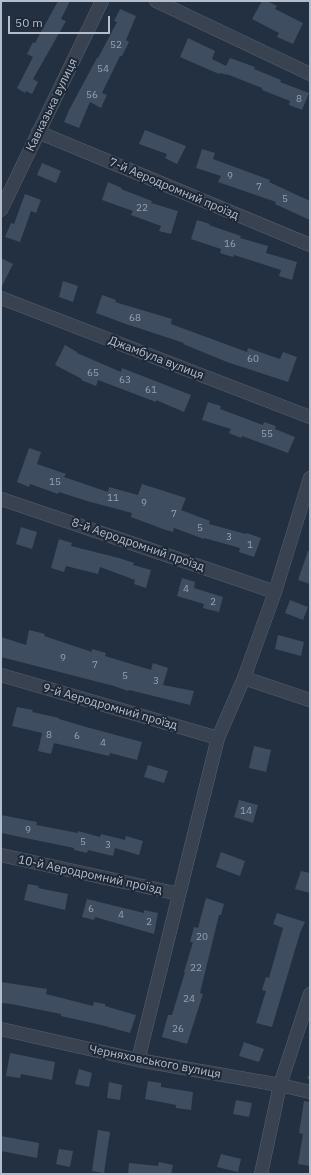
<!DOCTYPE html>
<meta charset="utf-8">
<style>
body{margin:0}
#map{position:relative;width:311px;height:1175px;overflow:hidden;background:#233041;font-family:"IBM Plex Sans",sans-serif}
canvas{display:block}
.frame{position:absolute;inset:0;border:2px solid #b4bdcb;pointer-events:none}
.scale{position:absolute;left:8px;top:16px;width:102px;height:18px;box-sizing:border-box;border:2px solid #b4bdcb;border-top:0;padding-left:5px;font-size:12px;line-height:14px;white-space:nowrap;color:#b4bdcb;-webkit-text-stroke:3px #1d2735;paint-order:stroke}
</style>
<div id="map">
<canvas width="311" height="1175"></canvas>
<div class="frame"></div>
<div class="scale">50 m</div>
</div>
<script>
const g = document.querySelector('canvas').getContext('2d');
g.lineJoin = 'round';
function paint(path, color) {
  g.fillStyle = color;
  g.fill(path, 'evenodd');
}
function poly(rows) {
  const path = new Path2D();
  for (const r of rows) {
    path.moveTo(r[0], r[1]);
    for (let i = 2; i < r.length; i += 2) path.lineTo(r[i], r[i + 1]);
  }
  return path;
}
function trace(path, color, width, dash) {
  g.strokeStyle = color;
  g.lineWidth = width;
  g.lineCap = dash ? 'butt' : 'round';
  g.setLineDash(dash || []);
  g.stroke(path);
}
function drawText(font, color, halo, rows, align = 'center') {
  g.font = font + ' "IBM Plex Sans",sans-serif';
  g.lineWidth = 4;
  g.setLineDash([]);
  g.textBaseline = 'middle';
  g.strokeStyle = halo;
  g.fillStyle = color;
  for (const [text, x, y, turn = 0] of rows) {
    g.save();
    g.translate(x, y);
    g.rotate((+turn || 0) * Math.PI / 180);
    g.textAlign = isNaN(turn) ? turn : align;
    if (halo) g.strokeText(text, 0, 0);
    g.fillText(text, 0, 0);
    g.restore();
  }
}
const building = poly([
 [58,1,70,1,61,19,66,21,33,79,38,82,32,94,26,91,25,93,17,88,33,57,27,54,33,42,35,43],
 [262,1,267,1,277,6,275,9,303,23,293,44,277,37,279,33,252,19],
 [120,9,136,16,126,40,129,42,122,56,120,56,102,93,107,95,101,108,90,102,79,128,64,122,69,110,97,58,98,58,117,22,114,21],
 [188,38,215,51,212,59,226,66,230,58,255,67,254,69,281,80,280,82,309,93,302,110,289,105,290,101,262,90,262,88,229,75,219,73,219,74,180,57],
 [145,130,186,146,177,164,165,158,167,154,139,144],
 [202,149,215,153,213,159,270,180,269,182,310,201,310,220,275,204,276,202,218,182,221,176,196,168],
 [42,163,61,171,56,183,37,175],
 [108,182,122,188,121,189,152,201,151,203,178,211,171,234,159,231,161,226,131,215,133,211,102,200],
 [25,194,41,200,36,213,31,211,20,242,5,237,11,223,14,224],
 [197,220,210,224,209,225,241,236,240,238,268,246,266,253,297,262,292,280,279,276,281,270,234,255,233,257,220,253,221,249,191,239],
 [1,258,13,264,1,288],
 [63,281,78,286,73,302,59,297],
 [102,295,116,300,115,302,172,319,171,324,247,352,248,348,280,359,283,352,297,357,288,382,227,362,183,344,184,343,126,324,96,313],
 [65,345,77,352,77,353,121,372,122,368,191,395,184,412,156,400,156,402,98,380,96,386,81,380,82,379,55,365],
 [208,402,221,406,220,409,263,425,264,422,276,426,275,429,295,437,288,453,242,436,241,438,229,433,231,429,202,420],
 [29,448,41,452,37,464,66,474,64,477,108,492,109,487,138,495,142,484,186,498,181,510,210,521,209,524,246,534,247,533,261,538,254,557,239,552,240,548,204,538,204,539,174,528,173,532,163,529,131,517,132,513,87,501,59,492,58,494,30,484,29,487,17,482],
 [21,527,37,532,32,549,16,544],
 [59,539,72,543,71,546,119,558,134,563,133,565,151,570,146,588,134,584,135,580,100,567,98,574,66,566,64,572,51,568],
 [308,551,310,551,310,584,298,580],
 [182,578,195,582,194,588,223,597,219,612,203,608,204,604,177,596],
 [290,600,308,607,303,620,285,613],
 [29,630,45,634,44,636,92,652,92,649,106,653,105,656,151,670,153,663,168,668,163,685,194,691,190,705,129,690,128,691,114,686,1,657,1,637,26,645],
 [278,635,304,642,301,656,275,649],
 [17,707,33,710,32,712,59,718,59,719,86,727,142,742,137,760,110,753,109,756,54,743,51,754,38,751,42,733,12,726],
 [254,746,271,750,266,772,249,768],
 [148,765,168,771,164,783,144,777],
 [239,800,258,805,253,823,234,817],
 [1,815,37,822,36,825,78,833,78,831,100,837,101,834,125,840,126,836,143,841,139,855,115,848,113,856,88,850,87,853,74,850,74,848,1,833],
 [221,852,245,861,240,876,216,867],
 [301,871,310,873,310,893,295,889],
 [28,884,39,886,38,888,68,894,65,910,24,900],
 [206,898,224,904,221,915,219,915,200,993,203,994,187,1044,162,1037,168,1015,172,1015,185,972,184,972,193,942,190,942,194,927,198,928],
 [87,899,144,913,144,910,158,913,154,934,95,917,94,920,82,917],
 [277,913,305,922,300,933,272,1027,256,1023,266,991,262,990,266,977,269,978,283,928,273,924],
 [1,982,47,989,46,994,93,1006,94,1002,105,1004,105,1006,136,1015,130,1033,101,1025,61,1016,61,1014,11,1004,1,1003],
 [244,1042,264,1049,259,1062,239,1056],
 [10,1053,55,1062,52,1080,21,1074,20,1078,6,1076],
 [79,1069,92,1073,89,1087,75,1084],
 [148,1081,161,1083,161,1087,193,1092,191,1110,176,1108,176,1105,145,1099],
 [109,1082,122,1085,120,1100,107,1098],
 [236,1100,252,1103,249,1117,233,1114],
 [304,1101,310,1102,310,1166,298,1164,303,1134,299,1133],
 [98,1130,110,1132,104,1173,92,1171],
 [1,1136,39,1143,37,1158,1,1151],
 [59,1149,73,1151,70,1167,56,1164],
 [221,1154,241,1159,238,1172,217,1167],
 [159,1162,173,1165,171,1174,128,1174,129,1163,158,1166]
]);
const path = poly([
 [309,1079,310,1073]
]);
const minor = poly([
 [156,1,310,74],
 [38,132,310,245],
 [1,210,102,1],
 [1,298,310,417],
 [1,499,275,592],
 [1,675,218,738],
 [244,678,310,700],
 [1,855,179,894],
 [1,1029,138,1060,280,1085,310,1092],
 [138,1060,218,738,244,678,275,592,310,478],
 [261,1174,280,1085,310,994]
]);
const numberNames = [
 ["52",116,45],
 ["54",103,69],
 ["56",92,95],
 ["8",299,99],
 ["9",230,176],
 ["7",259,187],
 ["5",285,199],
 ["22",142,208],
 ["16",230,244],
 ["68",135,318],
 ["60",253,359],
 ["65",93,373],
 ["63",125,380],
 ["61",151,390],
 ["55",267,434],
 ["15",55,482],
 ["11",113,498],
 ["9",144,503],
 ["7",174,514],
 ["5",200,528],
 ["3",229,537],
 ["1",250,545],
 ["4",186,589],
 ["2",213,602],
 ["9",63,658],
 ["7",95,665],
 ["5",125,676],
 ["3",156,681],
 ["8",49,735],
 ["6",77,736],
 ["4",103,743],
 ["14",246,811],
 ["9",28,830],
 ["5",83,842],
 ["3",108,845],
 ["6",91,909],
 ["4",121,915],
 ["2",149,922],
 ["20",202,937],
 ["22",196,968],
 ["24",189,999],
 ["26",178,1029]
];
const streetNames = [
 ["Кавказька вулиця",52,105,-64],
 ["7-й Аеродромний проїзд",174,189,23],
 ["Джамбула вулиця",156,358,21],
 ["8-й Аеродромний проїзд",138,545,19],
 ["9-й Аеродромний проїзд",110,707,16],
 ["10-й Аеродромний проїзд",90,875,12],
 ["Черняховського вулиця",155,1062,11]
];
paint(building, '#3f4d61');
trace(minor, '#56606e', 14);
trace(path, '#445b5e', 2.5, [3, 3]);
trace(minor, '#384250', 13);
drawText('10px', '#97a1b0', null, numberNames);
drawText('12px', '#b4bdcb', '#1d2735', streetNames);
</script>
